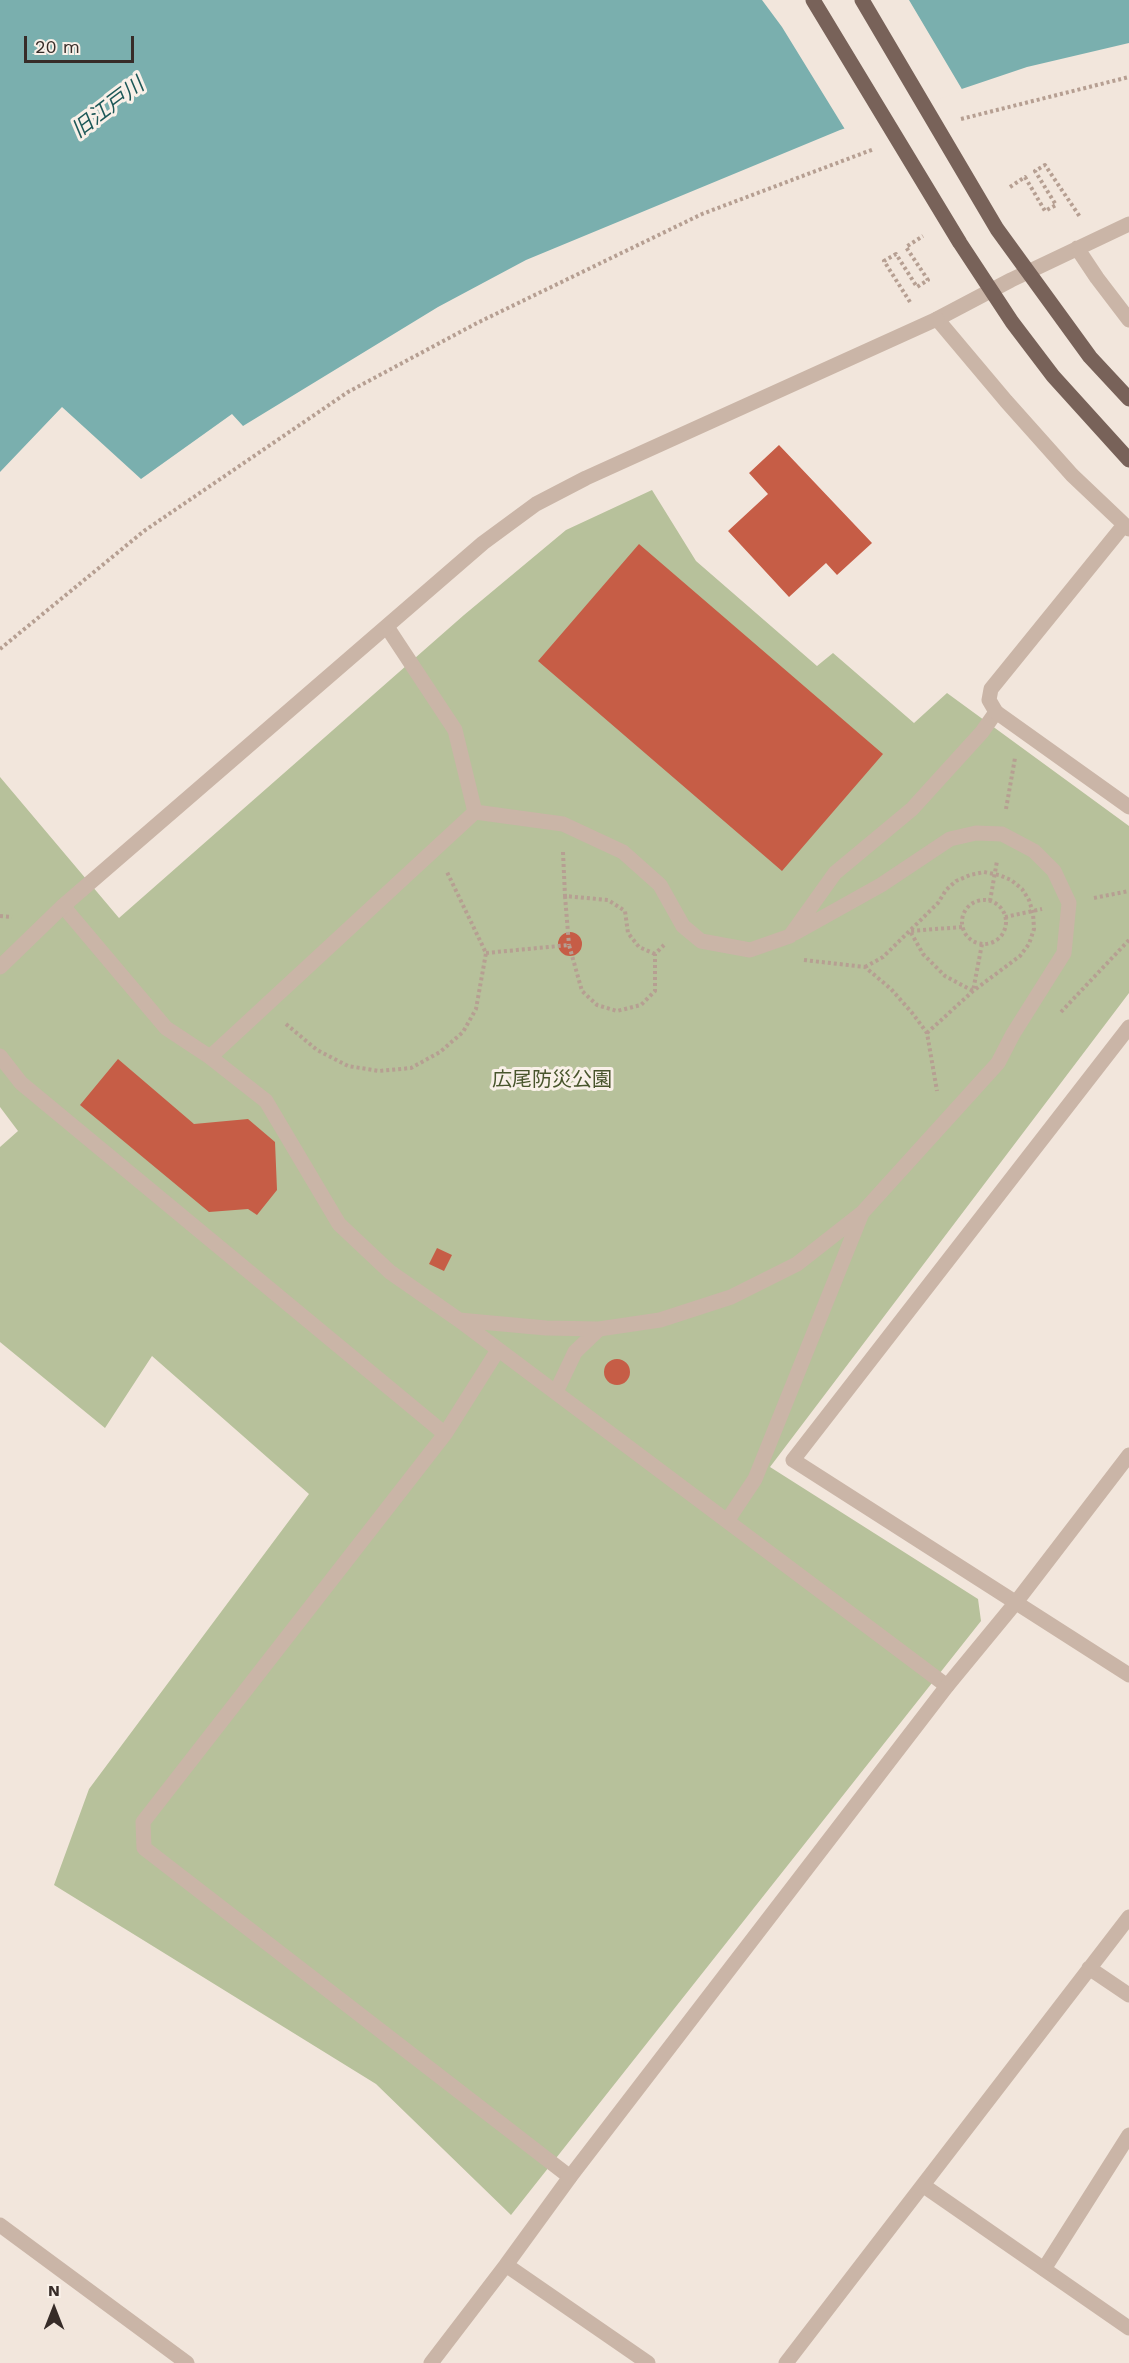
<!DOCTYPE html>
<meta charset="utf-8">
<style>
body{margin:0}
#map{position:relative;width:1129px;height:2363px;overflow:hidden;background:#f2e6dc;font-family:"Work Sans",sans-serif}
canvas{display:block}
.north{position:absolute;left:24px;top:2279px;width:60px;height:60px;-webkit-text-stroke:4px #f9f0e8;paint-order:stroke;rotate:0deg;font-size:16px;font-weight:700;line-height:24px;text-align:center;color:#372c28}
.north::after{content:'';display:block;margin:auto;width:21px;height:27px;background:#372c28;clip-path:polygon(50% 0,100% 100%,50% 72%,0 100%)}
.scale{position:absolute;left:24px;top:36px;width:110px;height:27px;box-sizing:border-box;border:3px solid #372c28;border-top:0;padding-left:8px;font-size:18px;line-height:21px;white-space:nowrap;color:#372c28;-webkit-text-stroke:4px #f9f0e8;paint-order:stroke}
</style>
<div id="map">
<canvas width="1129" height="2363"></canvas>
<div class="north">N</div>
<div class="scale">20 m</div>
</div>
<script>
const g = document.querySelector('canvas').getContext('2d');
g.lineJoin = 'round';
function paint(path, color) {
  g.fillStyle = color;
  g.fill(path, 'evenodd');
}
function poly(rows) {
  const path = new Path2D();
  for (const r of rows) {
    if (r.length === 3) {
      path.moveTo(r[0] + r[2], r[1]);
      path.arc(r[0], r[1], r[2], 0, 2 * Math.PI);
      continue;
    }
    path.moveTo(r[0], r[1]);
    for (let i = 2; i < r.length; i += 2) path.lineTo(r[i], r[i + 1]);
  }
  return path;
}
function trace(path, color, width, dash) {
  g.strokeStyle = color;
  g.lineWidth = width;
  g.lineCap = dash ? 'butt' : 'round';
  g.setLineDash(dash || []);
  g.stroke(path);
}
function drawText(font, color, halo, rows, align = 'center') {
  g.font = font + ' "Work Sans","Noto Sans JP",sans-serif';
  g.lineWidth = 6;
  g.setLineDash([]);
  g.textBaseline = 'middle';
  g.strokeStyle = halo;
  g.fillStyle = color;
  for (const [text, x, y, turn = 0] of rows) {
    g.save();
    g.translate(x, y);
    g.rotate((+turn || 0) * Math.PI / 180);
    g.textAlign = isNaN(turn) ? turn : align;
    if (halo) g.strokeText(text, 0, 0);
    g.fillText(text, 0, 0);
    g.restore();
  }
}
const green = poly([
 [652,490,696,561,817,666,833,653,914,723,947,693,1129,826,1129,993,770,1467,978,1599,981,1621,511,2215,376,2084,54,1885,89,1789,309,1494,152,1356,105,1428,0,1342,0,1147,18,1131,0,1107,0,777,119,918,464,615,566,530]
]);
const water = poly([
 [0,0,1129,0,1129,43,1027,67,840,130,526,260,438,307,243,426,232,414,141,479,62,407,0,472]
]);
const pier = poly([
 [762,0,909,0,963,91,846,131,782,27]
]);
const building = poly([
 [779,445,872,543,837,575,826,563,789,597,728,531,768,494,749,473],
 [639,544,883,754,782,871,538,661],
 [570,944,12],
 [118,1059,194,1124,248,1119,275,1142,277,1190,257,1215,248,1209,209,1212,80,1105],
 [437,1248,452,1255,444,1271,429,1264],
 [617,1372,13]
]);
const path = poly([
 [961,119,1129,77],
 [1010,187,1025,177,1045,211,1056,205,1035,171,1045,165,1080,217],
 [910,302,884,261,896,254,917,287,928,280,906,247,923,236],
 [0,649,144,531,348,392,477,323,702,214,874,149],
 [1006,809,1015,758],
 [563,852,565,896,608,900,625,911,628,933,639,947,655,954],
 [565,896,569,945],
 [1094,898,1129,891],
 [984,922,22],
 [990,901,997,861],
 [0,916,12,917],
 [1005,917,1042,909],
 [962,927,910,931,923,954,945,976,973,991,982,944],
 [486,953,569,945,582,991,597,1005,617,1011,641,1005,655,991,655,954,664,945],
 [804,960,865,967,891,989,913,1014,927,1033,937,1091],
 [865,967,883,957,938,903,946,890,956,881,970,875,984,872,999,875,1011,880,1022,889,1029,900,1033,913,1034,929,1029,944,1020,956,973,991,927,1033],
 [1061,1012,1129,940],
 [286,1024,317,1050,348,1066,379,1071,411,1068,440,1052,463,1032,476,1009,486,953,447,872]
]);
const service = poly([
 [387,627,455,730,475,812],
 [63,906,166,1028,210,1057],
 [0,1056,21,1083,445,1434],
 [459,1320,546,1328,599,1329,660,1320,731,1297,797,1264,862,1213,998,1063,1013,1034,1064,953,1069,903,1054,871,1034,851,1002,834,976,833,950,839,881,885,795,933],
 [498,1350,445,1434,143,1822,144,1848,570,2177],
 [556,1392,575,1352,599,1329],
 [727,1521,755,1479,862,1213],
 [947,1686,459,1320,390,1272,339,1224,266,1101,210,1057,475,812,563,824,623,852,660,885,683,926,701,941,750,950,790,936,835,873,912,809,982,732,996,712],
 [0,2225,187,2363],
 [1044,2269,1129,2135]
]);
const minor = poly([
 [1129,224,1011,280,937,319,1006,401,1072,475,1129,529],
 [1077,248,1097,278,1129,320],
 [1124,525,991,689,989,700,996,712,1129,807],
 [1129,1027,793,1460,1129,1675],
 [1089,1968,1129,1995],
 [924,2186,1129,2328],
 [506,2265,648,2363],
 [431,2363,506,2265,570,2177,947,1686,1017,1601,1129,1455],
 [786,2363,1129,1917]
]);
const tertiary = poly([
 [0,967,63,906,483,543,536,504,586,478,937,319]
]);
const primaryBridge = poly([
 [813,0,960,243,1012,322,1053,376,1129,460],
 [862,0,997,229,1090,357,1129,399]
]);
const parkNames = [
 ["広尾防災公園",552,1080]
];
const waterNames = [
 ["旧江戸川",108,108,-37]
];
paint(green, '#b7c19b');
paint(water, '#7aafae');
paint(pier, '#f2e6dc');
paint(building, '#c65d46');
trace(path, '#b69f92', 4, [3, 3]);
trace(service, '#cab5a7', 15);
trace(minor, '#cab5a7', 15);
trace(tertiary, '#cab5a7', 15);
trace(primaryBridge, '#786259', 15);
drawText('20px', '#48552c', '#f9f0e8', parkNames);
drawText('italic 21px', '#1d5858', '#f9f0e8', waterNames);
</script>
